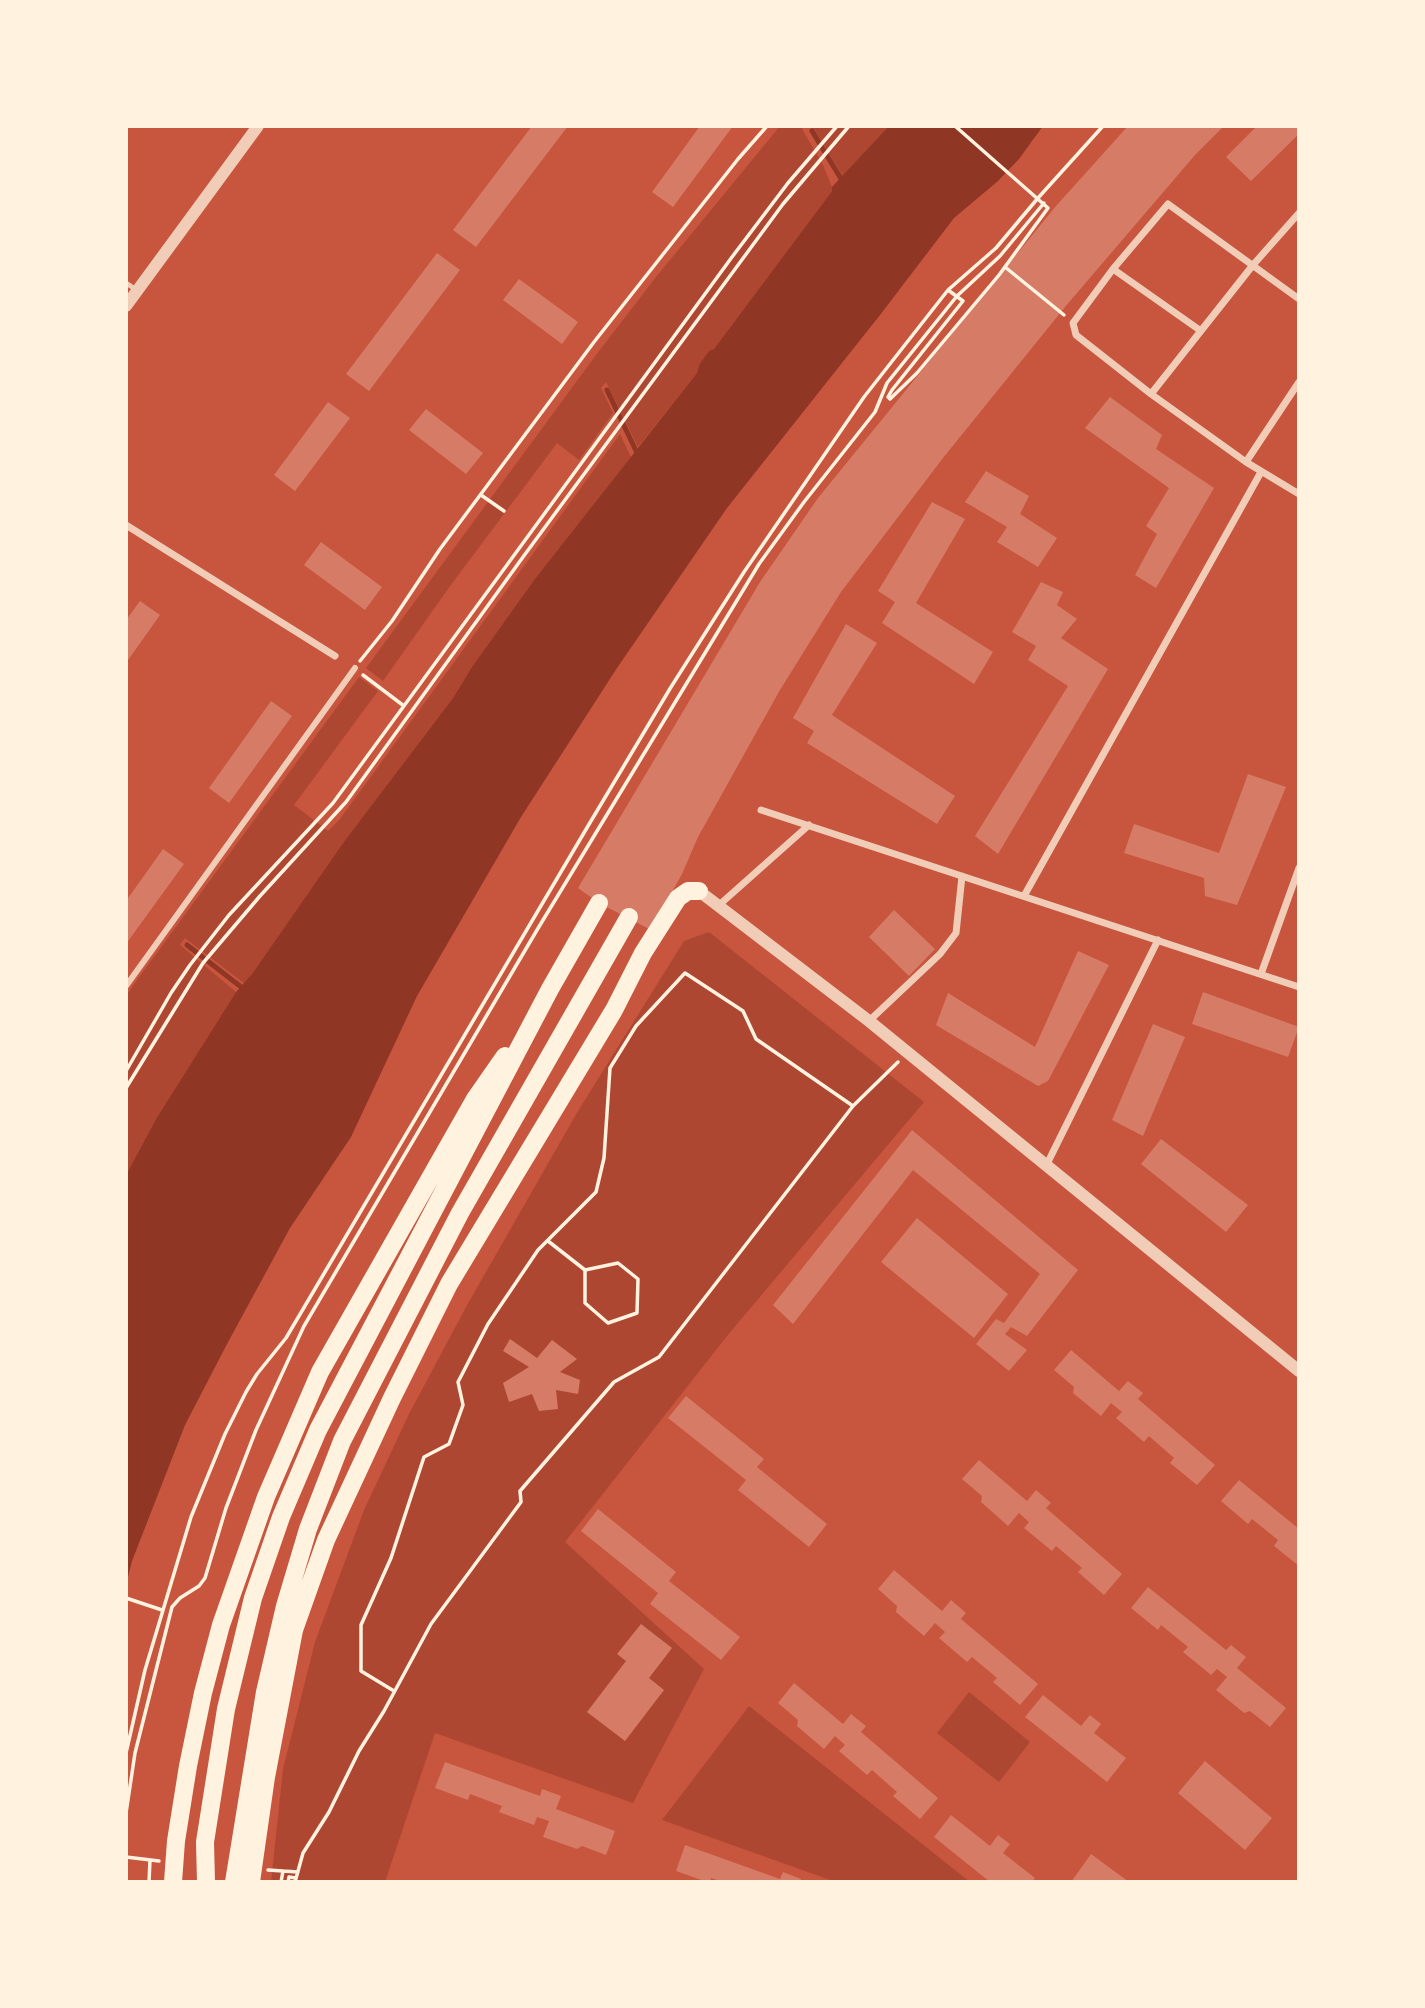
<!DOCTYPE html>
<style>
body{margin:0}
#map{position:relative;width:1425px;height:2008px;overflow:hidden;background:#c8553d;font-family:Ubuntu,sans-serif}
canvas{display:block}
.frame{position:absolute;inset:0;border:128px solid #fff3e0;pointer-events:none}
</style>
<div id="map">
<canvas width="1425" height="2008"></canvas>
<div class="frame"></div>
</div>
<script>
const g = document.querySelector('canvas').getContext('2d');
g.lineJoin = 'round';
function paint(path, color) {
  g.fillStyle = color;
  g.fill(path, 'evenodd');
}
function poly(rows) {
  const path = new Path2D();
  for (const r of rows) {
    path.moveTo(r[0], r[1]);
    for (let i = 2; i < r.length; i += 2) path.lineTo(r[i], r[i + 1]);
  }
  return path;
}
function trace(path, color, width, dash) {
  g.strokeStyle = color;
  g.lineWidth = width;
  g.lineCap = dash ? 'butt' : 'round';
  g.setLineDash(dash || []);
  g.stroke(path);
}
const green = poly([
 [780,126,804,126,802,129,823,165,832,187,832,191,714,349,709,351,699,365,697,373,638,447,606,382,601,388,613,413,579,460,557,443,450,586,383,681,366,668,596,355,656,277],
 [812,126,889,126,843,176],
 [620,434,631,457,472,667,453,698,343,843,245,984,185,938,180,945,236,992,156,1119,126,1175,126,996,137,980,359,677,378,691,294,805,328,831,340,819],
 [709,932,924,1102,727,1336,565,1542,704,1669,633,1803,435,1733,385,1882,271,1882,283,1769,315,1642,364,1510,409,1414,466,1307,578,1111,684,941],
 [969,1692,1030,1742,999,1782,937,1733],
 [749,1706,970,1882,836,1882,662,1820]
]);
const water = poly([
 [889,126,1043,126,1019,159,998,181,954,218,880,315,727,508,617,668,521,817,417,996,351,1137,290,1228,227,1344,185,1425,132,1561,126,1585,126,1175,156,1119,236,992,252,974,343,843,453,698,472,667,535,579,697,373,699,365,709,351,714,349,832,191,832,187]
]);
const stream = poly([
 [812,131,843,182],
 [607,390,639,457],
 [187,945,245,990]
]);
const building = poly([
 [532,126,568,126,476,247,453,230],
 [700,126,733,126,673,207,652,192],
 [1128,126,1224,126,1195,155,1065,307,943,458,841,592,780,690,698,837,682,874,651,930,599,903,578,888,760,582,818,498,1056,206],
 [1257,126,1299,126,1299,134,1251,181,1226,157],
 [437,253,460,270,369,391,346,374],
 [519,279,578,322,562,344,503,300],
 [1110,397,1162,435,1156,449,1214,488,1156,588,1135,575,1157,534,1146,526,1169,488,1085,428],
 [328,402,350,418,295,491,274,475],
 [426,409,483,453,466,474,409,430],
 [986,471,1029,496,1020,514,1057,538,1038,567,997,542,1007,527,965,502],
 [932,502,965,519,916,603,993,652,974,684,882,623,895,602,878,591],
 [321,542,382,587,365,610,304,565],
 [1041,582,1063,592,1057,605,1077,619,1061,638,1108,669,998,854,975,836,1068,686,1028,660,1036,646,1012,632],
 [140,601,160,615,126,663,126,620],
 [846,624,877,643,832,715,955,796,937,824,807,743,814,731,793,718],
 [271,701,292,716,229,803,209,788],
 [1248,774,1286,787,1237,905,1205,896,1204,878,1124,853,1134,824,1219,853],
 [163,849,184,864,126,944,126,901],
 [894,910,935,949,909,976,869,937],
 [1078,951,1109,965,1048,1081,1038,1086,936,1025,948,993,1035,1047],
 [1203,992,1299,1027,1288,1057,1192,1024],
 [1153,1024,1185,1037,1143,1136,1112,1120],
 [912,1130,1078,1270,1027,1336,1011,1327,1005,1334,1027,1350,1009,1371,976,1344,996,1319,1004,1323,1040,1274,913,1170,793,1324,773,1305],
 [1161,1139,1248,1205,1226,1232,1141,1164],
 [917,1218,1008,1294,974,1338,881,1262],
 [510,1339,537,1358,552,1340,577,1359,560,1372,580,1380,578,1394,556,1390,558,1409,539,1411,532,1394,509,1402,503,1383,529,1367,503,1351],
 [1071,1350,1119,1391,1128,1381,1143,1393,1138,1399,1215,1465,1197,1485,1170,1463,1174,1458,1149,1436,1144,1442,1116,1418,1122,1412,1111,1403,1101,1416,1073,1393,1074,1387,1054,1370],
 [686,1396,764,1459,757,1467,827,1524,809,1547,738,1490,746,1480,668,1418],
 [979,1460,1027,1501,1036,1490,1051,1503,1046,1508,1122,1574,1104,1595,1078,1572,1082,1568,1056,1546,1052,1551,1024,1528,1029,1522,1019,1513,1008,1526,981,1502,982,1496,962,1479],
 [1239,1480,1299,1529,1299,1566,1274,1546,1278,1540,1252,1519,1248,1524,1221,1501],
 [598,1509,676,1572,669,1581,740,1637,721,1660,650,1604,658,1593,581,1531],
 [894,1570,942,1611,951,1600,966,1613,961,1619,1038,1684,1020,1705,993,1682,997,1678,972,1657,967,1662,939,1638,945,1632,935,1623,924,1636,896,1612,897,1606,878,1589],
 [1148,1587,1226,1650,1231,1645,1246,1657,1237,1668,1286,1708,1270,1727,1250,1711,1244,1713,1216,1690,1227,1677,1217,1669,1211,1675,1183,1652,1188,1647,1161,1625,1158,1630,1131,1608],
 [641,1624,672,1648,649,1678,664,1690,625,1741,587,1712,626,1661,617,1654],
 [794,1683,843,1724,851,1714,866,1726,861,1732,938,1798,920,1819,893,1796,897,1792,872,1770,867,1775,839,1751,845,1745,835,1736,824,1749,797,1726,798,1720,778,1703],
 [1043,1695,1081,1726,1090,1715,1101,1724,1094,1733,1126,1758,1107,1782,1025,1717],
 [1205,1761,1272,1818,1245,1850,1178,1793],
 [445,1762,540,1796,542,1789,561,1796,556,1809,615,1831,606,1855,582,1846,577,1849,543,1837,549,1821,537,1817,534,1825,499,1812,502,1806,470,1794,468,1800,435,1788],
 [951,1815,990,1846,998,1835,1010,1844,1003,1853,1035,1878,1032,1882,990,1882,934,1837],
 [685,1845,780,1879,783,1872,801,1879,800,1882,723,1882,711,1878,710,1882,707,1882,676,1871],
 [1091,1854,1129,1882,1071,1882]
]);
const path = poly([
 [1005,267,1064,315],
 [948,290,963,301,892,390,888,397,890,399,917,373,999,275,1048,208,955,126],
 [481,495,504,511],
 [360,661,392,621,440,549,594,342,738,159,767,126],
 [363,675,404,706],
 [126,1071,171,993,190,965,229,915,333,803,732,257,788,183,837,126],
 [126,1088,203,963,260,896,346,802,523,557,783,204,849,126],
 [548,1241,585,1270,585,1303,608,1323,637,1313,638,1279,618,1263,585,1270],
 [126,1598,162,1610],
 [394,1691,361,1671,361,1625,391,1558,424,1457,449,1444,463,1405,458,1382,488,1324,538,1250,596,1192,604,1158,610,1068,636,1026,685,973,743,1011,756,1039,853,1106],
 [126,1753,145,1670,191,1517,225,1434,246,1392,257,1374,286,1338,588,826,671,687,744,572,864,397,948,290,996,248,1038,198,1103,126],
 [126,1813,135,1753,172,1607,180,1598,199,1586,205,1578,226,1508,256,1430,304,1326,537,930,759,564,804,502,875,412,887,383,957,296,1000,256,1044,203],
 [126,1857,159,1861],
 [268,1870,298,1872],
 [149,1882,150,1860],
 [281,1882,283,1871],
 [288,1882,289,1877,296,1878],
 [295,1882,303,1853,329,1812,359,1751,384,1711,431,1624,521,1502,520,1491,614,1382,659,1357,853,1106,898,1062]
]);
const service = poly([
 [126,283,138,291]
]);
const pedestrian = poly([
 [126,986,355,668]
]);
const minor = poly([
 [1113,269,1201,331],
 [1299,299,1168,204,1113,269,1073,323,1076,335,1151,394,1246,462,1299,494],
 [1151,394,1253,265,1299,213],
 [1246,462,1299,382],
 [126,525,335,656],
 [761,810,1299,987],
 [1024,896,1261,472],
 [718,906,809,825],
 [1261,974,1299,868],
 [869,1021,940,954,956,933,962,876],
 [1046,1166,1158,940]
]);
const tertiary = poly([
 [126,306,258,126],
 [699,891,869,1021,1299,1371]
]);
const trunk = poly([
 [173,1882,176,1841,188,1766,203,1693,221,1625,266,1497,320,1372,475,1099,505,1056],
 [206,1882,205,1842,226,1709,253,1598,281,1517,318,1430,550,989,599,903],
 [234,1882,265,1692,285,1606,308,1529,342,1441,460,1213,629,917],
 [251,1882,266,1777,294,1630,326,1540,392,1398,449,1284,614,1010,643,953,678,898,688,891,699,891]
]);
paint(green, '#ae4732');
paint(water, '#8f3625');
trace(stream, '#8f3625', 5);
paint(building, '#d67c66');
trace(path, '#fff3e0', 3.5);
trace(service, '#f1ccb7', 5);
trace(pedestrian, '#f1ccb7', 6);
trace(minor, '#f1ccb7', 7);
trace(tertiary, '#f1ccb7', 12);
trace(trunk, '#fff3e0', 18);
</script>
